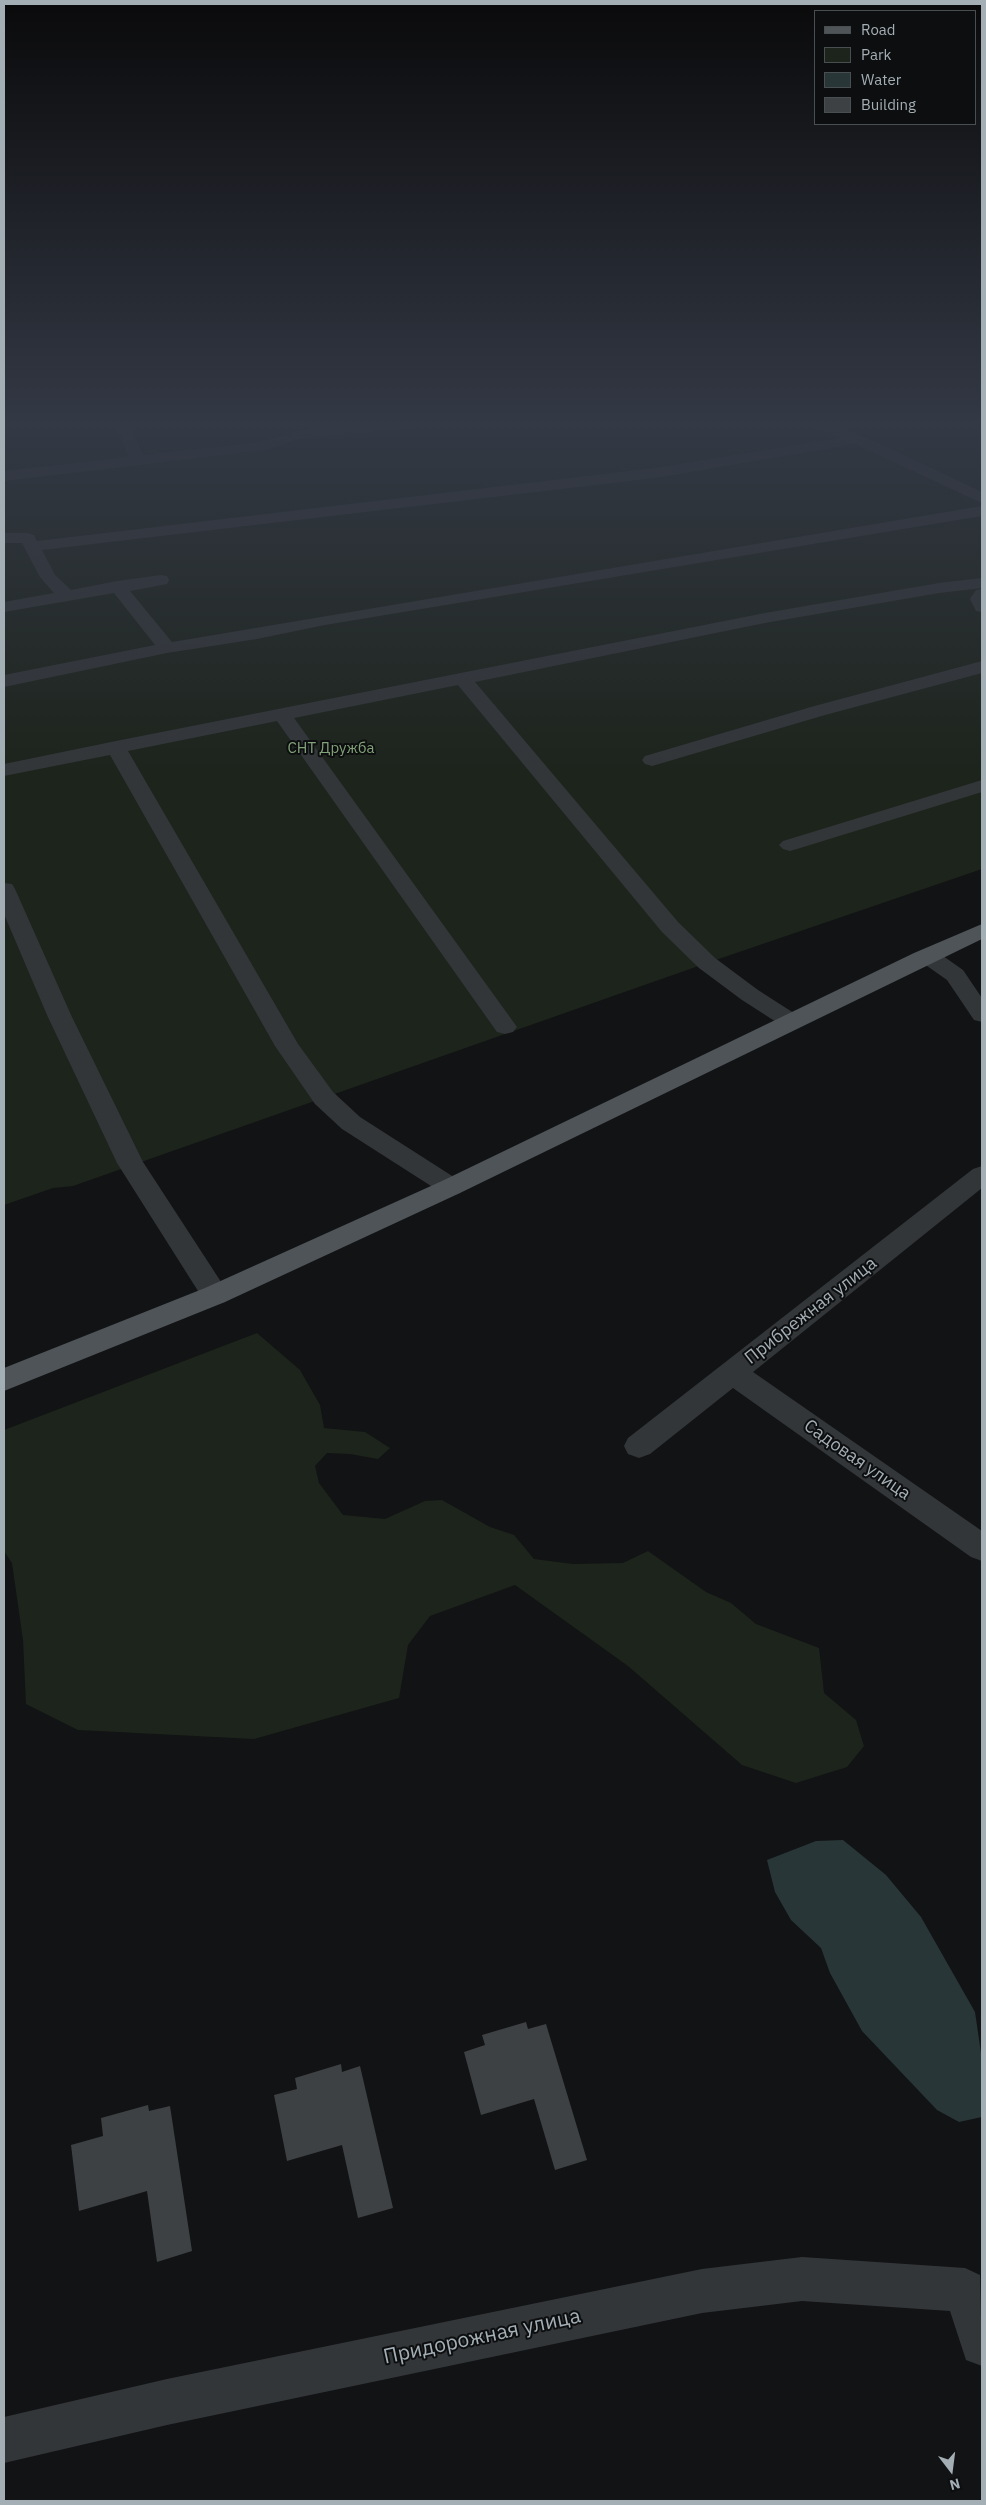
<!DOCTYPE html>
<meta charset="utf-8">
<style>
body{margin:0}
#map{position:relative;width:986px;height:2505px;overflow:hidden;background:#121314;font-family:"IBM Plex Sans",sans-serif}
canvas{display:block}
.frame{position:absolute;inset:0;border:5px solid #a3aeb5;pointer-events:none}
.legend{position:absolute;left:814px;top:10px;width:162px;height:115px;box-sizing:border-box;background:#0d0e0f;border:1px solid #494e51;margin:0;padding:6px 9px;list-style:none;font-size:15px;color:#a3aeb5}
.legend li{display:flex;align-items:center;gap:10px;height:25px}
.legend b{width:25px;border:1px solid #494e51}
.north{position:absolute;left:926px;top:2445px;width:50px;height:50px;-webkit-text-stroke:4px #0d0e0f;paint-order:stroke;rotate:165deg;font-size:14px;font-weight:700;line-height:20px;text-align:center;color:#a3aeb5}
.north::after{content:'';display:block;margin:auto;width:18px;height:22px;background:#a3aeb5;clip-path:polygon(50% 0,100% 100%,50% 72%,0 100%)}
</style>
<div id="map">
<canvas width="986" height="2505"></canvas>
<div class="frame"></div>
<ul class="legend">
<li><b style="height:6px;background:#4f5459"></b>Road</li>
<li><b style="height:14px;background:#1d241c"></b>Park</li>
<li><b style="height:14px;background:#283638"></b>Water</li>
<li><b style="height:14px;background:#3e4144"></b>Building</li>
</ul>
<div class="north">N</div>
</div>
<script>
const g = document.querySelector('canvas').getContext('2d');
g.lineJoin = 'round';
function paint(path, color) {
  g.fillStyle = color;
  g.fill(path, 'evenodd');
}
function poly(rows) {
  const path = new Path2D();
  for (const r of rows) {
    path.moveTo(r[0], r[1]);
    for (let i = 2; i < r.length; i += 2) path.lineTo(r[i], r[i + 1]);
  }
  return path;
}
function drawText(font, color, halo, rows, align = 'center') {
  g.font = font + ' "IBM Plex Sans",sans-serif';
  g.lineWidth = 4;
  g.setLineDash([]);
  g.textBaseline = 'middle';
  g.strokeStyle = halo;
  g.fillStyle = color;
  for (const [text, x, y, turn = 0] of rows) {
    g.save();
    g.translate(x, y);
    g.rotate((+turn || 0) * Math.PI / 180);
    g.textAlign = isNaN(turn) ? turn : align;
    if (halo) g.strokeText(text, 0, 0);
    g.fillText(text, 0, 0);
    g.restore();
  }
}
const green = poly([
 [4,421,982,421,982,869,707,963,73,1186,53,1188,4,1205],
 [257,1333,300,1370,320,1405,324,1428,365,1432,390,1448,378,1459,350,1454,327,1453,315,1466,319,1483,343,1515,385,1519,425,1501,442,1500,490,1527,514,1535,534,1559,573,1564,623,1563,648,1551,706,1592,731,1603,756,1624,819,1648,824,1693,856,1720,864,1746,847,1767,796,1783,742,1765,628,1666,515,1585,430,1616,408,1645,399,1698,254,1739,78,1730,26,1704,23,1640,12,1563,4,1551,4,1430]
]);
const water = poly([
 [843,1840,886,1875,921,1917,975,2012,982,2060,982,2117,959,2122,937,2110,862,2031,830,1973,821,1948,791,1920,775,1892,767,1860,816,1841]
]);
const building = poly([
 [526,2022,528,2029,546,2024,587,2160,555,2170,534,2099,481,2115,464,2052,485,2045,482,2035],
 [341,2064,342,2072,360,2066,393,2208,358,2218,342,2145,287,2161,274,2095,297,2089,295,2078],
 [148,2105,149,2111,170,2106,192,2251,157,2262,147,2191,79,2211,71,2145,103,2136,101,2118]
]);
const minor = poly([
 [113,421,127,421,143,455,263,442,297,431,397,421,447,421,440,425,299,439,265,450,4,481,4,471,129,457,113,421],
 [805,421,824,421,887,447,982,492,982,503,855,444,655,478,42,550,55,575,71,590,117,581,161,575,167,576,169,580,167,584,130,591,172,642,982,506,982,516,325,625,257,639,167,653,4,687,4,675,155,645,114,593,4,612,4,602,54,593,40,577,22,543,4,543,4,533,28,533,34,535,37,541,655,468,840,438,807,424,805,421],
 [982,578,982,588,939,593,765,623,475,682,678,922,715,958,758,990,800,1017,804,1022,800,1027,792,1029,784,1027,742,1000,699,968,662,932,458,685,294,718,517,1027,513,1032,505,1034,497,1032,277,721,128,751,298,1044,333,1092,360,1117,460,1181,464,1187,460,1193,451,1196,442,1193,342,1129,315,1104,275,1046,110,755,4,776,4,764,116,741,765,613,939,583,982,578],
 [982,589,982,612,976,611,970,599,976,590,982,589],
 [982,661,982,673,825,715,659,764,652,766,645,764,642,760,645,756,811,707,982,661],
 [982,780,982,792,797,849,790,851,783,849,779,845,783,841,982,780],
 [4,883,12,884,15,889,71,1015,143,1162,225,1288,229,1295,225,1302,215,1305,205,1302,117,1163,47,1015,4,914,4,883],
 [928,949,936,951,963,970,982,998,982,1022,974,1020,947,980,920,961,917,956,920,951,928,949],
 [982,1166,982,1188,753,1372,982,1531,982,1561,971,1557,733,1388,650,1454,639,1458,628,1454,624,1446,628,1438,973,1169,982,1166],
 [802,2257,965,2268,980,2275,982,2366,966,2360,950,2311,802,2301,702,2313,167,2425,4,2463,4,2417,167,2379,702,2269,802,2257]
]);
const major = poly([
 [982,924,982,939,460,1193,225,1302,4,1391,4,1368,205,1288,442,1181,914,953,982,924]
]);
const farParknames = [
 ["СНТ Дружба",331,749]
];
const streetNames = [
 ["Прибрежная улица",811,1311,-38],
 ["Садовая улица",857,1460,35]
];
const nearStreetnames = [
 ["Придорожная улица",482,2337,-12]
];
paint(green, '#1d241c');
paint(water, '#283638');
paint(building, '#3e4144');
paint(minor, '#333639');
paint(major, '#4f5459');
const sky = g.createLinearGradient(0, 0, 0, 772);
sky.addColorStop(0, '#0a0a0b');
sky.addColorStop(0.55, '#333945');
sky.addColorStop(1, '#33394500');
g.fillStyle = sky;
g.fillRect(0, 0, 986, 772);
drawText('15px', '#82a279', '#0d0e0f', farParknames);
drawText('18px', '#a3aeb5', '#0d0e0f', streetNames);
drawText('21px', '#a3aeb5', '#0d0e0f', nearStreetnames);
</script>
